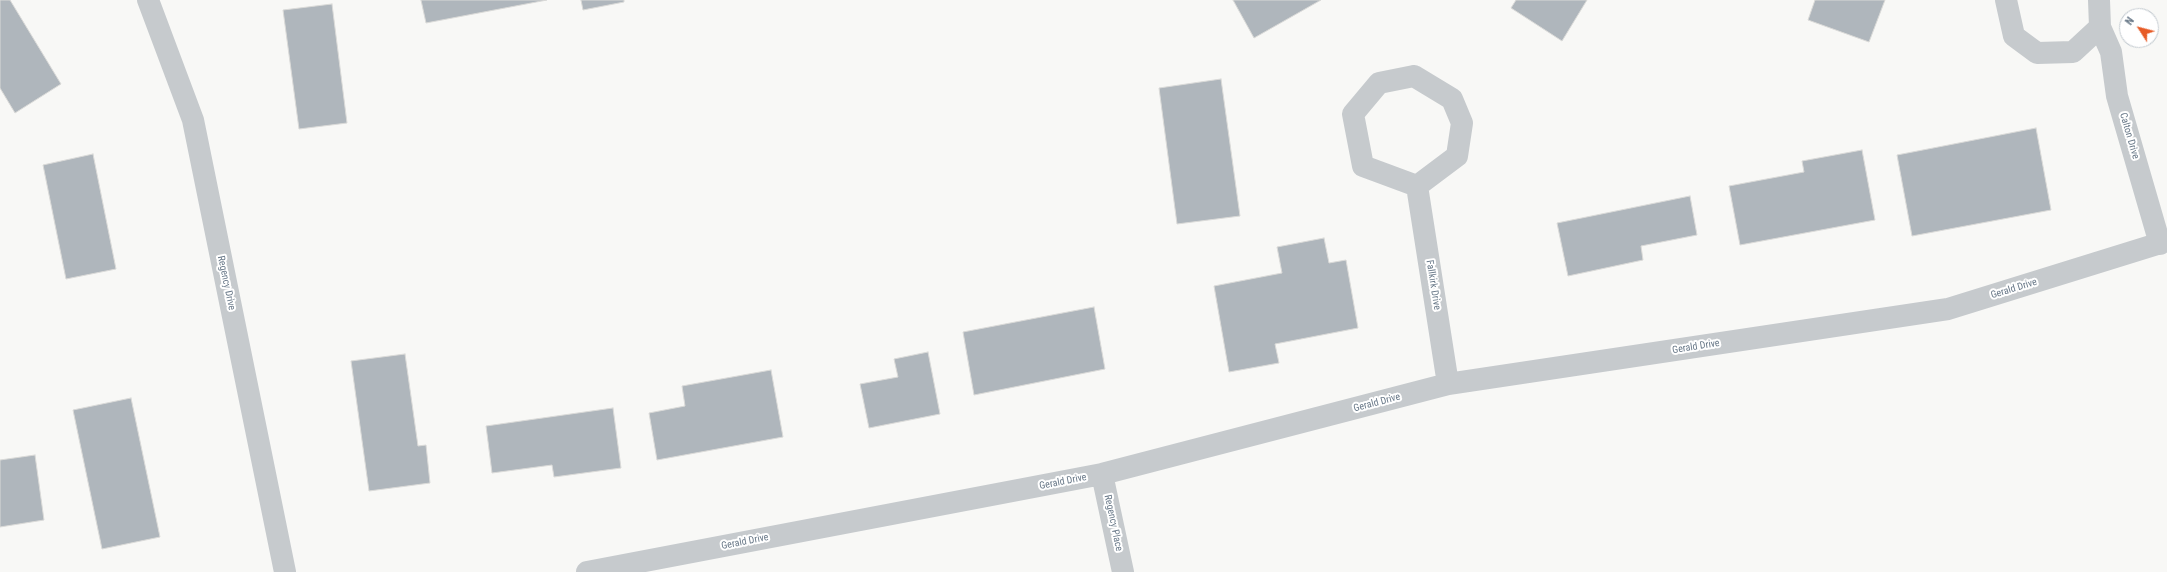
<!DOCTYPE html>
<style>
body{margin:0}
#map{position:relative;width:2167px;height:572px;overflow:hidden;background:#f8f8f6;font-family:"Roboto Condensed",sans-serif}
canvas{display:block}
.north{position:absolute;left:2119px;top:8px;width:40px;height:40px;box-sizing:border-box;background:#fff;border:1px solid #c2c9cf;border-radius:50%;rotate:306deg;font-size:11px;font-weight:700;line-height:16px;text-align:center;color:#677787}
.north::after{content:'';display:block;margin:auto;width:14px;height:18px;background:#e75b26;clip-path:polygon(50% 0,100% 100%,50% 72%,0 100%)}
</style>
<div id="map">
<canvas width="2167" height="572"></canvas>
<div class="north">N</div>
</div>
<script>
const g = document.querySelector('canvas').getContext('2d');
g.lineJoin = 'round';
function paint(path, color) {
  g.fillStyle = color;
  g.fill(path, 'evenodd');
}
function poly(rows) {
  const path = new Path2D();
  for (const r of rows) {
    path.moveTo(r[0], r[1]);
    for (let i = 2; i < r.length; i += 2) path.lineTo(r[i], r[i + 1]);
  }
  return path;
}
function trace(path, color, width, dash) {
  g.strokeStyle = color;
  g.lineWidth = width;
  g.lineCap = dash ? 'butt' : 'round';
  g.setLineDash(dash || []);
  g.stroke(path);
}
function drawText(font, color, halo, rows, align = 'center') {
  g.font = font + ' "Roboto Condensed",sans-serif';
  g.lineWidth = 4;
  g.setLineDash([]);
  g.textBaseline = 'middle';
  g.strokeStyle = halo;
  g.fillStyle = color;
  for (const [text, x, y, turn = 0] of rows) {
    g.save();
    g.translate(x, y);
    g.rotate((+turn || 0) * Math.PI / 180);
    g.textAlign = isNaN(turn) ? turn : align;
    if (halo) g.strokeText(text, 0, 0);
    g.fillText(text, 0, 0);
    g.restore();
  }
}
const building = poly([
 [0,0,10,0,61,84,15,113,0,88,0,0],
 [421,0,547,0,426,23,421,0],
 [581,0,624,0,624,2,583,10,581,0],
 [1233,0,1321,0,1254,38,1233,0],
 [1516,0,1587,0,1562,41,1511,8,1516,0],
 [1815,0,1885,0,1869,42,1808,20,1815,0],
 [332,4,347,123,299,129,283,10,332,4],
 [1221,79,1240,216,1177,224,1159,88,1221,79],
 [2036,128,2051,210,1912,236,1897,155,2036,128],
 [1862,150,1875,220,1740,245,1729,186,1804,172,1802,161,1862,150],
 [93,154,116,269,66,279,43,165,93,154],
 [1690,196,1697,235,1641,246,1643,260,1568,276,1557,223,1690,196],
 [1324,238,1329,263,1346,260,1358,328,1275,344,1279,363,1229,372,1214,286,1282,273,1277,247,1324,238],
 [1094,307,1105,369,974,395,963,332,1094,307],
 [928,352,940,414,869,428,860,384,898,377,894,359,928,352],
 [405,354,418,446,426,445,430,483,369,491,351,361,405,354],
 [771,370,783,437,657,460,649,413,685,406,682,386,771,370],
 [131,398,160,537,102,549,73,410,131,398],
 [613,408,621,468,554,477,552,465,492,473,486,426,613,408],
 [35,455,44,520,0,527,0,460,35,455]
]);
const minor = poly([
 [148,0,193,120,285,572],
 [2006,0,2014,36,2037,53,2073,52,2100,27],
 [2099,0,2100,27,2111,52,2117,96,2160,244],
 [1414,76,1452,99,1462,123,1457,156,1417,186,1363,166,1353,114,1379,83,1414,76],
 [1417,186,1448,384],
 [1102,474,1123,572],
 [587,572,1102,474,1448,384,1948,309,2167,241]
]);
const streetNames = [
 ["Calton Drive",2129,136,74],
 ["Regency Drive",226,283,78],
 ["Fallkirk Drive",1433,285,81],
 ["Gerald Drive",2014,289,-17],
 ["Gerald Drive",1696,347,-9],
 ["Gerald Drive",1377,403,-15],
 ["Gerald Drive",1063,482,-11],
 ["Regency Place",1113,523,78],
 ["Gerald Drive",745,542,-11]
];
paint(building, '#afb6bc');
trace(building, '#dadad8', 1);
trace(minor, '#c6cacd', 22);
drawText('10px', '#677787', '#fff', streetNames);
</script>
